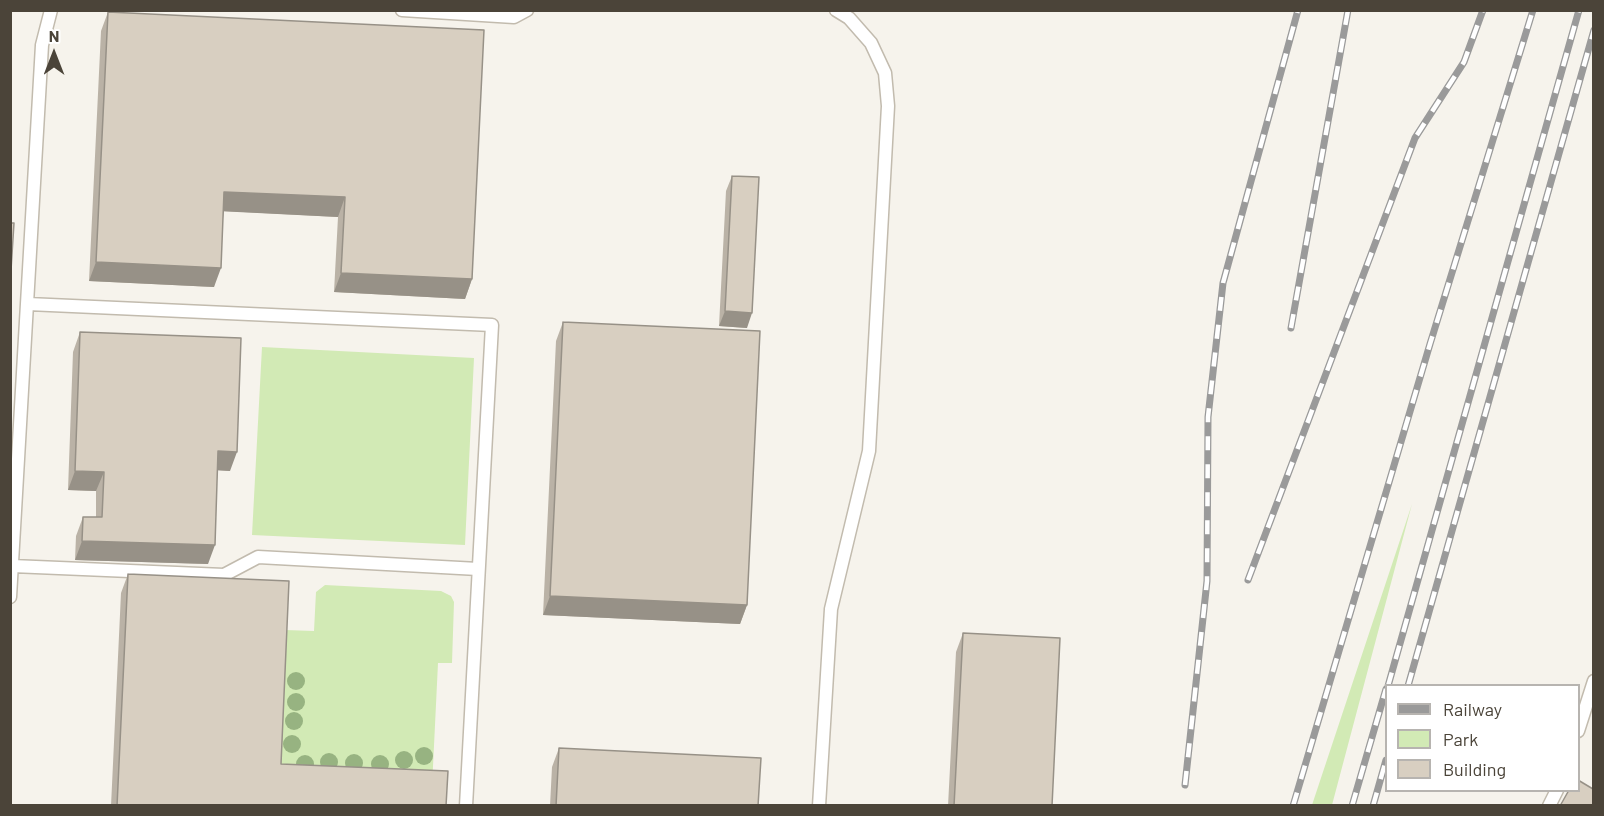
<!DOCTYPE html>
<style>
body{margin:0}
#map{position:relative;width:1604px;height:816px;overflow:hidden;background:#f6f3ec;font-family:Barlow,sans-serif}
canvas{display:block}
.frame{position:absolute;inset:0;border:12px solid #4b4439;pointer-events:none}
.legend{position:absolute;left:1385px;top:684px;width:195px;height:108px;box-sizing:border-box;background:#fff;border:2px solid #b7b4b0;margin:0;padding:8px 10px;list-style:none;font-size:18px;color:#4b4439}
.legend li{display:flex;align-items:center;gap:12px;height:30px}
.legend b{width:30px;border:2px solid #b7b4b0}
.north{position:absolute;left:24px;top:24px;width:60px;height:60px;-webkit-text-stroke:4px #fff;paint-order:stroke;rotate:0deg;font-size:16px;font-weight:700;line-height:24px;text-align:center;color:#4b4439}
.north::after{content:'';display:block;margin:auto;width:21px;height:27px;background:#4b4439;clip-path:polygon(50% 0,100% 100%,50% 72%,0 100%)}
</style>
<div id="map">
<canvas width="1604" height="816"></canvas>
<div class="frame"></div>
<ul class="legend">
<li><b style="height:8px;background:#9a9a9a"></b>Railway</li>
<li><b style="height:16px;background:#d2eab5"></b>Park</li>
<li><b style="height:16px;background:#d8cfc1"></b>Building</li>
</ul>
<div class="north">N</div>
</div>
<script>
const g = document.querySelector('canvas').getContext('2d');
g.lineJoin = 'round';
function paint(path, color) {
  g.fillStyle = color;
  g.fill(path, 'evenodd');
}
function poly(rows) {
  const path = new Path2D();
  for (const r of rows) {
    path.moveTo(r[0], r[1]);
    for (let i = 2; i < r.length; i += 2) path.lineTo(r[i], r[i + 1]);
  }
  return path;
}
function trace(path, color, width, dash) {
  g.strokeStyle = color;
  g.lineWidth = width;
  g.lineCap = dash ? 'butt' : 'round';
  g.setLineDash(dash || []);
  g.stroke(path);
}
const green = poly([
 [262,347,474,358,465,545,252,535],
 [1412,504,1332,805,1312,805],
 [325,585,441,591,451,596,454,602,452,663,438,663,432,787,279,780,285,630,314,631,316,592]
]);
const service = poly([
 [402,10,514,17,527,10],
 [28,304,492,325,466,806],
 [12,566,224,575,258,557,478,569],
 [10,597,42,45,51,10],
 [1578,731,1594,681],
 [819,806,831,609,869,451,888,106,885,73,871,43,849,18,836,10],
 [1549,806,1557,790]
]);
const rail = poly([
 [1291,328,1348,10],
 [1248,580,1415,138,1464,62,1483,10],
 [1388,686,1579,10],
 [1408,686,1594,30],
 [1185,785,1207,581,1208,417,1223,283,1298,10],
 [1293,806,1430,344,1533,10],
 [1352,806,1386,689],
 [1373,806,1386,760]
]);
const trees = [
 [296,681],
 [296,702],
 [294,721],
 [292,744],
 [424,756],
 [404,760],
 [329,762],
 [354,763],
 [305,764],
 [380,764]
];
const wall = poly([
 [108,12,472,279,465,299,334,292,338,217,224,211,214,287,89,281,101,31],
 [732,176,747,328,719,326,726,191],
 [563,322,747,605,740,624,543,615,556,341],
 [80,332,230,471,218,470,208,564,75,560,76,536,83,517,96,517,96,491,68,490,73,352],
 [128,574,281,764,446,806,111,806,121,593],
 [963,633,1052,806,948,806,956,652],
 [559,748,758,806,550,806,552,767]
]);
const shadedWall = poly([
 [224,192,345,197,338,217,217,211],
 [96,262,221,268,214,287,89,281],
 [341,273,472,279,465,299,334,292],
 [725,311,752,313,747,328,719,326],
 [218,451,237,452,230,471,211,470],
 [75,471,104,472,96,491,68,490],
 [82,541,215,545,208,564,75,560],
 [550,596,747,605,740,624,543,615]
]);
const building = poly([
 [108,12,484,30,472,279,341,273,345,197,224,192,221,268,96,262,108,12],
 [732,176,759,177,752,313,725,311,732,176],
 [10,223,14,223,10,286,10,223],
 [563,322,760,331,747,605,550,596,563,322],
 [80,332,241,338,237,452,218,451,215,545,82,541,83,517,102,517,104,472,75,471,80,332],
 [128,574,289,581,281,764,448,771,446,806,117,806,128,574],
 [963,633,1060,638,1052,806,954,806,963,633],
 [559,748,761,758,758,806,556,806,559,748],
 [1578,780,1593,789,1593,806,1560,806,1569,790,1578,790,1578,780]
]);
paint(green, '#d2eab5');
trace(service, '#c2bbae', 15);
trace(service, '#fff', 12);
trace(rail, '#9a9a9a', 7);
trace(rail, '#fff', 4.5, [14]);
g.fillStyle = '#97b381';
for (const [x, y] of trees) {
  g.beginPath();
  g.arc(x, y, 9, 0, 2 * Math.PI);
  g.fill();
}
paint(wall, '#bab2a6');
paint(shadedWall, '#979187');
paint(building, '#d8cfc1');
trace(building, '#979187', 1.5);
</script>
